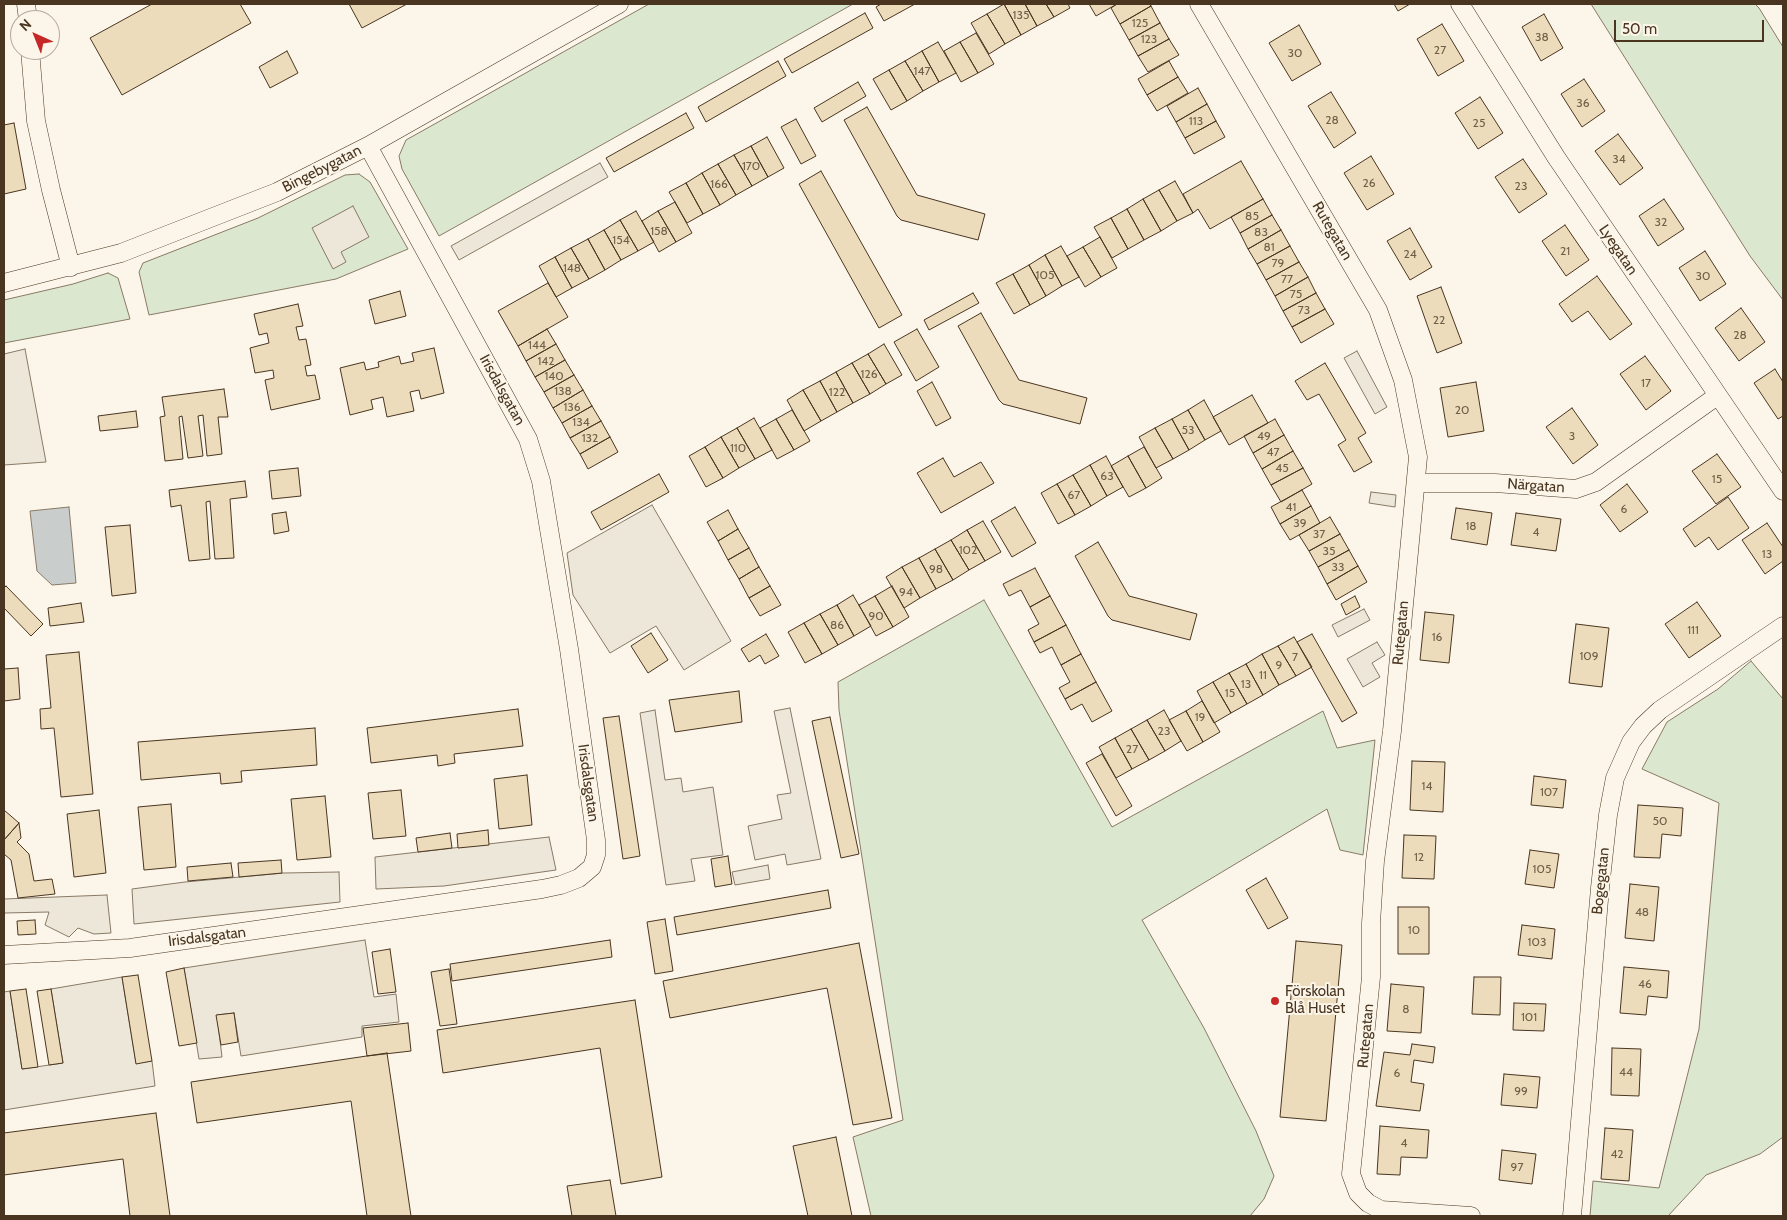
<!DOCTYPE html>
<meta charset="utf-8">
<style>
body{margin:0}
#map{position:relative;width:1787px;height:1220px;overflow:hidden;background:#fbf6e9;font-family:Cabin,sans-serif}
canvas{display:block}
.frame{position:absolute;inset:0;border:5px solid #4a3520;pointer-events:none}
.north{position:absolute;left:10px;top:10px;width:50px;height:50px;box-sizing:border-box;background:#fbf6e9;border:1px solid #b4a999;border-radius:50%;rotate:316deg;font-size:14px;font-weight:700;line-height:20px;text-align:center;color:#4a3520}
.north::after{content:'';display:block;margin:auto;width:18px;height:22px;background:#c62828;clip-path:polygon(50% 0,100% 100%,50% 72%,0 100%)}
.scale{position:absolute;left:1614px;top:20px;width:150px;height:22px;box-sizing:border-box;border:2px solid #4a3520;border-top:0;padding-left:6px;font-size:15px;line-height:18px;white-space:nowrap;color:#4a3520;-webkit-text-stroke:4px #fbf6e9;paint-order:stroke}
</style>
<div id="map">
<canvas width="1787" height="1220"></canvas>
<div class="frame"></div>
<div class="north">N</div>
<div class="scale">50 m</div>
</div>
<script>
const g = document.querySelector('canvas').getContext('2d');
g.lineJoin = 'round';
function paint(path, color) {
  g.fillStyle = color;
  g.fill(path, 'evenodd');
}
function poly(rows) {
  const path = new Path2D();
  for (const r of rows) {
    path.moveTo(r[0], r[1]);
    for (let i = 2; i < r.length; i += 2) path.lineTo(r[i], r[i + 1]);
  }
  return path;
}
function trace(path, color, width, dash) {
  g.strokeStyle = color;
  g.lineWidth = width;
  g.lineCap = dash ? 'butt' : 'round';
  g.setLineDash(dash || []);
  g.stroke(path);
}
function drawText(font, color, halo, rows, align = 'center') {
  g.font = font + ' Cabin,sans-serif';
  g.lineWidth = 4;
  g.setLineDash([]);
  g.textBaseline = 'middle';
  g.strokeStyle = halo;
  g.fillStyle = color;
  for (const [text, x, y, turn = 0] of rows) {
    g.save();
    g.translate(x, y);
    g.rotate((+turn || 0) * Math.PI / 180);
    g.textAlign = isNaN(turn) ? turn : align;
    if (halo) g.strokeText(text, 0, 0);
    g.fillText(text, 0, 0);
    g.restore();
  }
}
const green = poly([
 [649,4,853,4,439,236,402,169,399,156,406,140,649,4],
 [1591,4,1755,4,1759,8,1783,47,1783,300,1750,256,1591,4],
 [359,174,370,182,408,249,336,279,149,315,139,272,143,263,258,218,345,175,359,174],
 [108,273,118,278,130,319,4,343,4,300,73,284,108,273],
 [984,600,1112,827,1323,711,1337,748,1375,740,1363,855,1340,850,1327,809,1142,920,1204,1028,1256,1131,1274,1176,1264,1199,1250,1216,871,1216,853,1137,903,1120,839,710,838,682,984,600],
 [1751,661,1783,699,1783,1137,1760,1154,1706,1175,1668,1216,1590,1216,1593,1181,1659,1188,1699,1029,1719,803,1642,769,1667,722,1718,689,1751,661]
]);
const parking = poly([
 [600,163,608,177,459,260,451,246,600,163],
 [353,206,369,237,341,252,346,262,333,269,312,228,353,206],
 [25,349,46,462,4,465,4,354,25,349],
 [1357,351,1387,407,1375,414,1344,358,1357,351],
 [1371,492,1396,495,1395,507,1369,503,1371,492],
 [652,505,731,641,684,670,656,626,610,653,573,595,567,553,652,505],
 [1364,609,1370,620,1338,637,1332,625,1364,609],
 [1377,642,1385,655,1372,663,1380,677,1363,687,1347,659,1377,642],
 [790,708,821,859,787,865,785,854,755,860,748,826,782,819,777,795,791,793,774,711,790,708],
 [655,710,665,780,681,778,683,792,713,787,723,855,691,859,695,881,666,885,640,713,655,710],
 [549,837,556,870,444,886,376,889,375,857,549,837],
 [768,865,770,879,735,885,732,872,768,865],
 [339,872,340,902,134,924,132,889,185,882,284,873,339,872],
 [107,895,111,933,94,934,78,928,69,937,45,925,49,912,4,913,4,899,107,895],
 [365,940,374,997,396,994,399,1022,362,1026,362,1037,241,1056,234,1013,217,1015,222,1057,199,1059,184,968,365,940],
 [122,977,136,1063,152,1061,155,1086,4,1110,4,992,10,991,22,1069,63,1063,51,989,122,977]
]);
const water = poly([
 [69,507,76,583,52,585,37,571,30,511,69,507]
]);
const building = poly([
 [152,4,240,4,251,23,122,95,90,38,152,4],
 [349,4,407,4,362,28,349,4],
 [881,4,915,4,884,21,876,7,881,4],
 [1004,4,1025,4,1037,26,1021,35,1004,4],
 [1004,4,1021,35,1005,44,987,14,1004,4],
 [1025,4,1046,4,1054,17,1037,26,1025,4],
 [1046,4,1068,4,1070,8,1054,17,1046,4],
 [1089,4,1117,4,1096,16,1089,4],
 [1117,4,1149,4,1151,6,1120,24,1111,8,1117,4],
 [1394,4,1410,4,1398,11,1394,4],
 [1151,6,1160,23,1129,40,1120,24,1151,6],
 [865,13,873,28,792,73,784,59,865,13],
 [987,14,1005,44,989,54,971,23,987,14],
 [1544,14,1563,48,1541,61,1522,27,1544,14],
 [1160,23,1169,39,1138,56,1129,40,1160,23],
 [1442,24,1464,61,1438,76,1417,39,1442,24],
 [1299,25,1321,64,1292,81,1269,43,1299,25],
 [976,33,994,64,978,73,960,42,976,33],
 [1169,39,1179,55,1148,72,1138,56,1169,39],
 [938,42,956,73,939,82,922,51,938,42],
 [960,42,978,73,961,82,944,51,960,42],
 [287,51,298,73,270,88,259,67,287,51],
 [922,51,939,82,923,91,905,61,922,51],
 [778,61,786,76,706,122,698,107,778,61],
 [905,61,923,91,907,101,889,70,905,61],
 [1169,61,1178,77,1147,95,1138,79,1169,61],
 [889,70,907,101,891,110,873,79,889,70],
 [1178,77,1188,93,1157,111,1147,95,1178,77],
 [1584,79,1605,111,1582,127,1561,94,1584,79],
 [858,82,866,96,822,122,814,108,858,82],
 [1198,88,1207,104,1176,122,1167,106,1198,88],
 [1331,92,1356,133,1334,148,1308,106,1331,92],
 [1480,97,1503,133,1478,149,1455,113,1480,97],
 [1207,104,1216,121,1185,138,1176,122,1207,104],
 [867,107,917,195,985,214,978,240,901,220,897,216,844,120,867,107],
 [686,113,694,128,614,172,606,158,686,113],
 [796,119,816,156,801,164,781,127,796,119],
 [1216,121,1225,137,1194,154,1185,138,1216,121],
 [14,123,26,189,4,194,4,125,14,123],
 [1618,134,1643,168,1620,185,1595,151,1618,134],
 [767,137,784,168,768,177,751,146,767,137],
 [751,146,768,177,752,186,734,155,751,146],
 [734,155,752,186,736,195,718,164,734,155],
 [1371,156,1394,194,1367,210,1344,173,1371,156],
 [1523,159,1547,194,1519,213,1495,177,1523,159],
 [1241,161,1263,199,1210,229,1198,209,1193,213,1183,194,1241,161],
 [718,164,736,195,720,205,702,173,718,164],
 [821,171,902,315,879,328,799,184,821,171],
 [702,173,720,205,703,214,686,183,702,173],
 [1175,181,1193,213,1177,221,1159,190,1175,181],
 [686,183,703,214,687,223,669,192,686,183],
 [1159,190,1177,221,1161,231,1143,199,1159,190],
 [1143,199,1161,231,1144,240,1127,209,1143,199],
 [1263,199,1272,215,1240,233,1231,217,1263,199],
 [1664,199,1684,229,1658,246,1639,216,1664,199],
 [675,202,692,233,676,242,658,211,675,202],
 [1127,209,1144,240,1128,249,1111,218,1127,209],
 [636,211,654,242,638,251,620,220,636,211],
 [658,211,676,242,659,252,642,221,658,211],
 [1272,215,1281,230,1248,249,1240,233,1272,215],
 [1111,218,1128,249,1112,258,1094,227,1111,218],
 [620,220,638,251,621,260,604,230,620,220],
 [1565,225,1589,260,1566,276,1542,241,1565,225],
 [1410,228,1432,267,1410,280,1387,241,1410,228],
 [604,230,621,260,605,270,588,239,604,230],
 [1281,230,1290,246,1257,264,1248,249,1281,230],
 [1100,237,1117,268,1101,277,1083,247,1100,237],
 [588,239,605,270,589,279,571,248,588,239],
 [1061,246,1079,277,1062,286,1045,255,1061,246],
 [1290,246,1299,262,1266,280,1257,264,1290,246],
 [1083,247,1101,277,1085,287,1067,256,1083,247],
 [571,248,589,279,572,288,555,257,571,248],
 [1705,251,1726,284,1700,301,1679,268,1705,251],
 [1045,255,1062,286,1046,296,1029,265,1045,255],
 [555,257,572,288,556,297,539,266,555,257],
 [1299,262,1308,277,1275,296,1266,280,1299,262],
 [1029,265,1046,296,1030,305,1013,274,1029,265],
 [1013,274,1030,305,1014,314,996,283,1013,274],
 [1597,276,1632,324,1610,340,1588,311,1572,322,1559,304,1597,276],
 [1308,277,1316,293,1283,311,1275,296,1308,277],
 [548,283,568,317,518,346,498,311,548,283],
 [1441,287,1462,343,1437,353,1417,296,1441,287],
 [400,291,406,316,375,324,369,300,400,291],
 [973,293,979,303,929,330,924,320,973,293],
 [1316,293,1325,309,1292,327,1283,311,1316,293],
 [298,304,303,326,296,327,299,340,306,339,311,365,305,366,307,376,315,375,320,399,271,410,265,380,274,378,273,370,255,373,250,348,269,343,267,333,259,335,254,314,298,304],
 [1741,308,1765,342,1739,361,1715,328,1741,308],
 [1325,309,1334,324,1301,343,1292,327,1325,309],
 [981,313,1019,380,1087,398,1080,424,1003,404,999,400,958,326,981,313],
 [547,329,556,344,526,361,518,346,547,329],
 [917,329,939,367,916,381,894,342,917,329],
 [556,344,565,360,535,377,526,361,556,344],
 [884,344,902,375,886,384,868,354,884,344],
 [434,348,444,393,421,399,419,390,410,392,414,411,387,417,383,397,371,400,373,409,350,415,340,368,364,362,366,370,379,367,378,362,399,356,401,364,414,361,412,353,434,348],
 [868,354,886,384,870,394,852,363,868,354],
 [1645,356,1671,391,1646,410,1620,374,1645,356],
 [565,360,574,375,544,392,535,377,565,360],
 [852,363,870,394,853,403,836,372,852,363],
 [1325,363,1366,433,1358,438,1372,462,1354,472,1338,445,1346,440,1319,394,1307,400,1295,381,1325,363],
 [1775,369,1783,382,1783,416,1778,419,1754,383,1775,369],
 [836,372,853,403,837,412,820,381,836,372],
 [574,375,583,390,553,408,544,392,574,375],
 [820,381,837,412,821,421,803,390,820,381],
 [932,382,951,418,936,426,917,391,932,382],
 [1476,382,1484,431,1448,437,1440,388,1476,382],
 [224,389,228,417,218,417,222,454,207,456,203,415,198,416,203,456,188,458,182,416,179,417,183,459,165,461,160,417,165,416,162,397,224,389],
 [583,390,592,406,562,423,553,408,583,390],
 [803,390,821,421,804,431,787,400,803,390],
 [1252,395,1268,423,1229,445,1213,417,1252,395],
 [1204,400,1221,431,1205,440,1188,410,1204,400],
 [592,406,601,421,570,438,562,423,592,406],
 [1572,408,1598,445,1573,464,1546,427,1572,408],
 [792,410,810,441,794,450,776,419,792,410],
 [1188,410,1205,440,1189,450,1172,419,1188,410],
 [136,411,138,427,100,431,98,416,136,411],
 [754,418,772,450,755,459,737,428,754,418],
 [776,419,794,450,777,459,760,428,776,419],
 [1172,419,1189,450,1173,459,1155,428,1172,419],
 [1275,419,1284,435,1253,453,1244,436,1275,419],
 [601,421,610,437,580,454,570,438,601,421],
 [737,428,755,459,739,468,721,437,737,428],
 [1155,428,1173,459,1156,468,1139,437,1155,428],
 [1284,435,1293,451,1262,469,1253,453,1284,435],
 [610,437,618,452,588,469,580,454,610,437],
 [721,437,739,468,723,478,705,447,721,437],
 [705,447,723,478,706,487,689,456,705,447],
 [1144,447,1162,478,1146,488,1128,456,1144,447],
 [1293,451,1303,468,1271,485,1262,469,1293,451],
 [1717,454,1741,487,1716,504,1692,471,1717,454],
 [1106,456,1123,487,1107,496,1090,465,1106,456],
 [1128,456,1146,488,1129,497,1111,466,1128,456],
 [943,458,954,477,981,462,994,483,941,513,917,473,943,458],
 [1090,465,1107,496,1091,506,1073,475,1090,465],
 [298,468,301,496,272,499,269,471,298,468],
 [1303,468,1312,484,1281,502,1271,485,1303,468],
 [659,474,669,492,601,530,591,512,659,474],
 [1073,475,1091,506,1075,515,1057,484,1073,475],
 [245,481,247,497,230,499,234,558,215,559,210,501,206,502,210,559,189,561,181,505,171,507,169,490,245,481],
 [1057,484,1075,515,1058,524,1041,493,1057,484],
 [1627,484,1648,512,1620,532,1600,505,1627,484],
 [1302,490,1311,506,1280,524,1271,507,1302,490],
 [1728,497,1749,528,1718,550,1709,537,1695,547,1683,529,1728,497],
 [1311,506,1320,523,1290,540,1280,524,1311,506],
 [1015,507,1036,543,1012,557,991,521,1015,507],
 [1456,508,1492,513,1487,545,1451,539,1456,508],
 [728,510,738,529,718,541,707,522,728,510],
 [286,512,289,531,274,534,272,514,286,512],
 [1516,513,1561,519,1556,551,1511,545,1516,513],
 [1330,517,1340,534,1309,551,1299,535,1330,517],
 [983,521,1001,552,985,561,967,530,983,521],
 [1767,523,1783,547,1783,561,1765,574,1742,540,1767,523],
 [130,525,136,593,112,596,105,527,130,525],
 [738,529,749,548,728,560,718,541,738,529],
 [967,530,985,561,969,570,951,540,967,530],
 [1340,534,1349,550,1318,567,1309,551,1340,534],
 [951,540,969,570,953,580,935,549,951,540],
 [1098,542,1129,596,1197,614,1190,640,1112,620,1108,616,1075,556,1098,542],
 [749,548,759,567,739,579,728,560,749,548],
 [935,549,953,580,936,589,919,558,935,549],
 [1349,550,1358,566,1327,584,1318,567,1349,550],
 [919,558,936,589,920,598,902,567,919,558],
 [1358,566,1367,582,1336,600,1327,584,1358,566],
 [759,567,770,586,749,598,739,579,759,567],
 [902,567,920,598,904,608,886,577,902,567],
 [1035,568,1050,596,1030,607,1021,590,1009,596,1003,584,1035,568],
 [6,586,43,624,31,636,4,608,4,588,6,586],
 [770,586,781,605,760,616,749,598,770,586],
 [892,586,909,617,893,627,875,596,892,586],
 [853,595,871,626,854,636,837,605,853,595],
 [875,596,893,627,876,636,859,605,875,596],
 [1050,596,1066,625,1034,642,1028,630,1039,624,1030,607,1050,596],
 [1355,596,1360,607,1346,615,1341,604,1355,596],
 [1697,602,1721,636,1689,658,1665,624,1697,602],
 [81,603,84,622,50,626,48,608,81,603],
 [837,605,854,636,838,645,820,614,837,605],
 [1425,612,1454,615,1449,663,1420,660,1425,612],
 [820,614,838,645,822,654,804,623,820,614],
 [804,623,822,654,805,663,788,632,804,623],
 [1576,624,1609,628,1602,687,1569,683,1576,624],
 [1066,625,1081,654,1061,665,1052,647,1040,653,1034,642,1066,625],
 [651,633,668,660,648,673,631,646,651,633],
 [766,634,779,656,765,664,760,655,749,662,741,649,766,634],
 [1312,634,1357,713,1342,722,1297,642,1312,634],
 [1294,637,1312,667,1296,676,1278,646,1294,637],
 [1278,646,1296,676,1279,685,1262,654,1278,646],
 [79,652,93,794,61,797,54,728,41,729,40,709,51,708,46,655,79,652],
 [1081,654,1096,682,1065,699,1059,688,1070,682,1061,665,1081,654],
 [1262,654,1279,685,1263,695,1246,664,1262,654],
 [1246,664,1263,695,1247,704,1229,673,1246,664],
 [18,668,20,699,4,701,4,669,18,668],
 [1229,673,1247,704,1231,713,1213,682,1229,673],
 [1096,682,1112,711,1092,722,1082,704,1071,710,1065,699,1096,682],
 [1213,682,1231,713,1214,723,1197,691,1213,682],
 [739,691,742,722,675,732,669,700,739,691],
 [1202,701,1220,732,1203,742,1186,711,1202,701],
 [518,709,523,746,454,754,455,763,438,766,437,755,371,763,367,728,518,709],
 [1164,710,1181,741,1165,751,1147,720,1164,710],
 [1186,711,1203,742,1187,751,1169,720,1186,711],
 [619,716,640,856,623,859,603,718,619,716],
 [830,717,859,854,841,858,812,721,830,717],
 [1147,720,1165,751,1149,760,1131,729,1147,720],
 [315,728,317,765,241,771,242,782,221,784,220,773,141,780,138,742,315,728],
 [1131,729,1149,760,1132,769,1115,738,1131,729],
 [1115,738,1132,769,1116,778,1099,747,1115,738],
 [1102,754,1132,806,1116,816,1086,763,1102,754],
 [1412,761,1445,762,1443,812,1410,810,1412,761],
 [527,775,532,825,499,829,494,779,527,775],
 [1534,776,1566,780,1563,808,1531,805,1534,776],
 [401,790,406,836,373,839,368,793,401,790],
 [325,796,331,857,297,860,291,799,325,796],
 [171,804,176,867,144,870,138,807,171,804],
 [1638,805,1683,808,1681,836,1662,834,1660,858,1634,857,1638,805],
 [4,810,19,823,4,840,4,810],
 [99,810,106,873,74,877,67,814,99,810],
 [19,823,21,838,17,842,29,854,34,881,52,879,55,894,18,898,11,860,4,854,4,840,19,823],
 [488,830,489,845,458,848,457,834,488,830],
 [450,833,452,848,418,852,416,838,450,833],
 [1404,835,1436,836,1434,879,1402,878,1404,835],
 [1530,850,1559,854,1554,888,1525,884,1530,850],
 [728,856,732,884,715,887,711,859,728,856],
 [281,860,282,873,239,877,238,863,281,860],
 [231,863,233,877,188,881,187,867,231,863],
 [1266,878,1288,918,1268,929,1246,890,1266,878],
 [1630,884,1659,887,1654,941,1625,938,1630,884],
 [828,890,831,908,677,935,674,917,828,890],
 [1398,907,1429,907,1429,954,1398,954,1398,907],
 [665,919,673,971,655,974,647,922,665,919],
 [35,920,36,934,18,935,17,921,35,920],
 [1522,925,1555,929,1552,959,1518,955,1522,925],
 [610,940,612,957,452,981,450,964,610,940],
 [1296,941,1342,945,1326,1121,1280,1117,1296,941],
 [859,943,892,1118,853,1125,827,988,670,1018,663,981,859,943],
 [390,949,396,992,378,994,372,952,390,949],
 [1624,967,1669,971,1667,998,1648,996,1646,1015,1620,1013,1624,967],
 [184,968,197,1043,179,1046,166,972,184,968],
 [449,969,457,1024,440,1026,431,972,449,969],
 [138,975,152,1061,136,1064,122,977,138,975],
 [1474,977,1501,977,1500,1015,1472,1014,1474,977],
 [1391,984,1424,987,1421,1033,1387,1031,1391,984],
 [26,989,38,1067,22,1069,10,991,26,989],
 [51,989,63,1063,49,1065,37,991,51,989],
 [635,1000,662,1177,621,1184,600,1048,443,1073,437,1030,635,1000],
 [1514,1003,1546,1004,1544,1031,1513,1030,1514,1003],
 [234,1013,238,1042,221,1045,216,1015,234,1013],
 [408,1023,411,1051,367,1056,363,1028,408,1023],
 [1412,1044,1435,1047,1433,1063,1414,1060,1411,1082,1424,1084,1420,1111,1376,1106,1384,1052,1410,1055,1412,1044],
 [1612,1048,1641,1049,1639,1096,1611,1095,1612,1048],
 [387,1053,411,1216,367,1216,351,1101,197,1123,191,1082,387,1053],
 [1504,1074,1540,1077,1537,1108,1501,1105,1504,1074],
 [156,1113,170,1216,130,1216,123,1159,4,1175,4,1133,156,1113],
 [1380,1126,1429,1130,1427,1158,1401,1157,1400,1175,1377,1174,1380,1126],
 [1605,1128,1633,1130,1629,1181,1601,1179,1605,1128],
 [836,1137,852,1216,808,1216,793,1146,836,1137],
 [1502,1150,1536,1154,1532,1184,1499,1180,1502,1150],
 [610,1180,616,1216,572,1216,567,1186,610,1180]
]);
const street = poly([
 [26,4,28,20],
 [1199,4,1378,310,1403,380,1418,457,1392,731,1375,861,1371,923,1371,977,1351,1174,1358,1193,1368,1203,1381,1210,1471,1216],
 [1460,4,1556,157,1783,491],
 [30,50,36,121,51,190,71,267],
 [4,283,121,253,277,192,368,146,619,4],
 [1416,483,1495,483,1576,489,1596,482,1717,396],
 [4,955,130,948,542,889,561,885,579,878,592,867,596,855,596,840,569,649,541,481,528,439,368,146],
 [1572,1216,1600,888,1608,815,1615,778,1631,742,1643,726,1660,710,1783,626]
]);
const markers = [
 [1275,1001,5,"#c62828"]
];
const numberNames = [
 ["135",1021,15],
 ["125",1140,23],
 ["38",1542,37],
 ["123",1149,39],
 ["27",1440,50],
 ["30",1295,53],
 ["147",922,71],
 ["36",1583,103],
 ["28",1332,120],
 ["113",1196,121],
 ["25",1479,123],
 ["34",1619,159],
 ["170",751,166],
 ["26",1369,183],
 ["166",719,184],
 ["23",1521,186],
 ["85",1252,216],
 ["32",1661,222],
 ["158",659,231],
 ["83",1261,232],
 ["154",621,240],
 ["81",1269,247],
 ["21",1565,251],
 ["24",1410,254],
 ["79",1278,263],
 ["148",572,268],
 ["105",1045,275],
 ["30",1703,276],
 ["77",1287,279],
 ["75",1296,294],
 ["73",1304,310],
 ["22",1439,320],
 ["28",1740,335],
 ["144",537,345],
 ["142",546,361],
 ["126",869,374],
 ["140",554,376],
 ["17",1646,383],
 ["138",563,391],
 ["122",837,392],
 ["136",572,407],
 ["20",1462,410],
 ["134",581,422],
 ["53",1188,430],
 ["49",1264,436],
 ["3",1572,436],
 ["132",590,438],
 ["110",738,448],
 ["47",1273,452],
 ["45",1282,468],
 ["63",1107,476],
 ["15",1717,479],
 ["67",1074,495],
 ["41",1291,507],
 ["6",1624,509],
 ["39",1300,523],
 ["18",1471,526],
 ["4",1536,532],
 ["37",1319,534],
 ["102",968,550],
 ["35",1329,551],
 ["13",1767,554],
 ["33",1338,567],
 ["98",936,569],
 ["94",906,592],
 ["90",876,616],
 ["86",837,625],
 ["111",1693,630],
 ["16",1437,637],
 ["109",1589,656],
 ["7",1295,657],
 ["9",1279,665],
 ["11",1263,675],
 ["13",1246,684],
 ["15",1230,693],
 ["19",1200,717],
 ["23",1164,731],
 ["27",1132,749],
 ["14",1427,786],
 ["107",1549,792],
 ["50",1660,821],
 ["12",1419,857],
 ["105",1542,869],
 ["48",1642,912],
 ["10",1414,930],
 ["103",1537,942],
 ["46",1645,984],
 ["8",1406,1009],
 ["101",1529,1017],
 ["44",1626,1072],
 ["6",1397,1073],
 ["99",1521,1091],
 ["4",1404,1143],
 ["42",1617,1154],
 ["97",1517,1167]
];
const streetNames = [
 ["Bingebygatan",322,169,-27],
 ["Rutegatan",1332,231,60],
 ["Lyegatan",1618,250,56],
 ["Irisdalsgatan",502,390,61],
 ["Närgatan",1536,486,4],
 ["Rutegatan",1401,633,-85],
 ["Irisdalsgatan",588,783,82],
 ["Bogegatan",1601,881,-84],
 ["Irisdalsgatan",207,937,-7],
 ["Rutegatan",1366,1036,-85]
];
const poiNames = [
 ["Förskolan",1285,992],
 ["Blå Huset",1285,1009]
];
paint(green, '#dce7d0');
trace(green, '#887966', 1);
paint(parking, '#ede7d9');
trace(parking, '#887966', 1);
paint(water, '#c9cecd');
trace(water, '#887966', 1);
paint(building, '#ecdcbc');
trace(building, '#4a3520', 1);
trace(street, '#4a3520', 19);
trace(street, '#fbf6e9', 18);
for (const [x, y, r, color] of markers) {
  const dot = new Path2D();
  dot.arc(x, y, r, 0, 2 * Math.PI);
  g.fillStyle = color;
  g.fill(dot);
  trace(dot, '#fbf6e9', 2);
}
drawText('12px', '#725f47', null, numberNames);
drawText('15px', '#4a3520', '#fbf6e9', streetNames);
drawText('15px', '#4a3520', '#fbf6e9', poiNames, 'left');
</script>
